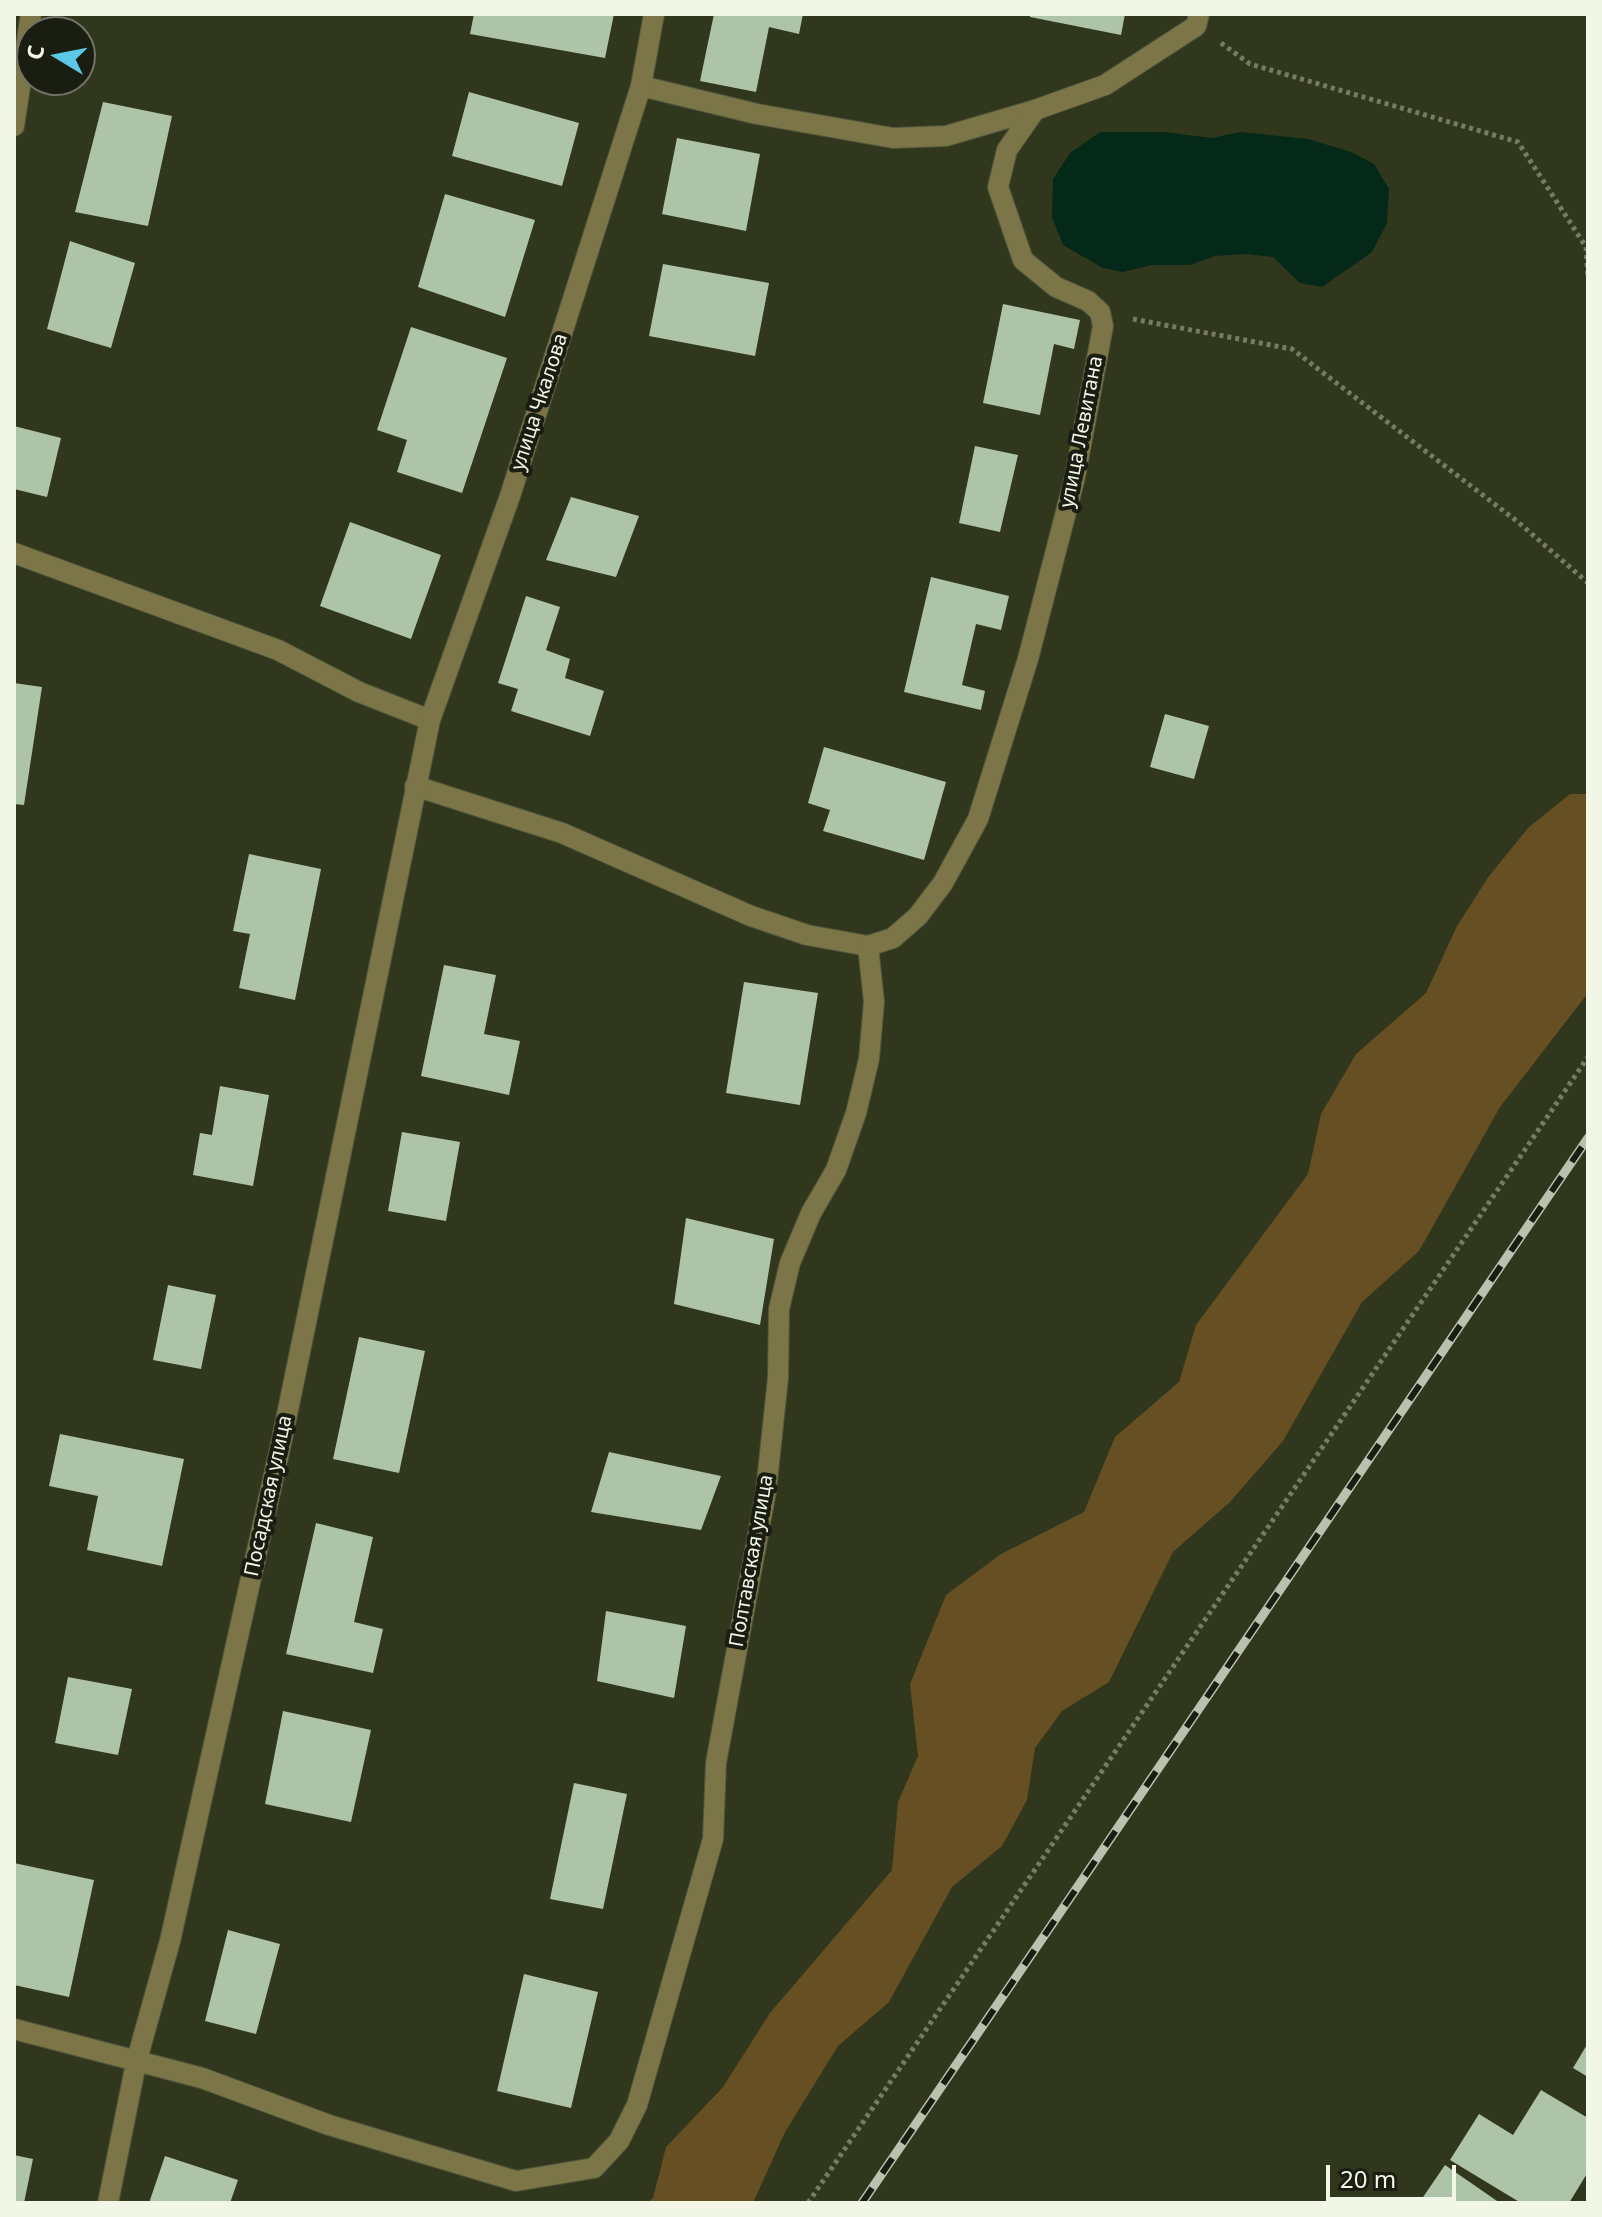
<!DOCTYPE html>
<meta charset="utf-8">
<style>
body{margin:0}
#map{position:relative;width:1602px;height:2217px;overflow:hidden;background:#30371c;font-family:"Noto Sans",sans-serif}
canvas{display:block}
.frame{position:absolute;inset:0;border:16px solid #f1f6e6;pointer-events:none}
.north{position:absolute;left:16px;top:16px;width:80px;height:80px;box-sizing:border-box;background:#1a1d11;border:2px solid #707466;border-radius:50%;rotate:280deg;font-size:22px;font-weight:700;line-height:32px;text-align:center;color:#f1f6e6}
.north::after{content:'';display:block;margin:auto;width:28px;height:36px;background:#5bc8e7;clip-path:polygon(50% 0,100% 100%,50% 72%,0 100%)}
.scale{position:absolute;left:1326px;top:2165px;width:130px;height:36px;box-sizing:border-box;border:4px solid #f1f6e6;border-top:0;padding-left:10px;font-size:24px;line-height:28px;white-space:nowrap;color:#f1f6e6;-webkit-text-stroke:6px #1a1d11;paint-order:stroke}
</style>
<div id="map">
<canvas width="1602" height="2217"></canvas>
<div class="frame"></div>
<div class="north">С</div>
<div class="scale">20 m</div>
</div>
<script>
const g = document.querySelector('canvas').getContext('2d');
g.lineJoin = 'round';
function paint(path, color) {
  g.fillStyle = color;
  g.fill(path, 'evenodd');
}
function poly(rows) {
  const path = new Path2D();
  for (const r of rows) {
    path.moveTo(r[0], r[1]);
    for (let i = 2; i < r.length; i += 2) path.lineTo(r[i], r[i + 1]);
  }
  return path;
}
function trace(path, color, width, dash) {
  g.strokeStyle = color;
  g.lineWidth = width;
  g.lineCap = dash ? 'butt' : 'round';
  g.setLineDash(dash || []);
  g.stroke(path);
}
function drawText(font, color, halo, rows, align = 'center') {
  g.font = font + ' "Noto Sans",sans-serif';
  g.lineWidth = 8;
  g.setLineDash([]);
  g.textBaseline = 'middle';
  g.strokeStyle = halo;
  g.fillStyle = color;
  for (const [text, x, y, turn = 0] of rows) {
    g.save();
    g.translate(x, y);
    g.rotate((+turn || 0) * Math.PI / 180);
    g.textAlign = isNaN(turn) ? turn : align;
    if (halo) g.strokeText(text, 0, 0);
    g.fillText(text, 0, 0);
    g.restore();
  }
}
const green = poly([
 [1570,794,1588,794,1588,993,1500,1107,1419,1251,1362,1302,1283,1441,1230,1502,1173,1552,1109,1682,1062,1711,1035,1748,1027,1800,1002,1846,952,1887,889,2002,838,2046,785,2132,753,2203,647,2203,653,2198,666,2147,723,2087,770,2013,892,1870,898,1802,918,1756,910,1684,946,1595,1001,1554,1084,1512,1115,1437,1179,1382,1196,1325,1308,1174,1321,1114,1356,1054,1426,993,1457,926,1489,876,1529,827]
]);
const water = poly([
 [1100,132,1163,132,1212,138,1240,132,1308,139,1351,152,1374,164,1389,189,1387,223,1372,252,1322,287,1300,283,1273,257,1246,254,1215,256,1190,265,1151,265,1123,272,1103,268,1063,245,1052,217,1053,179,1070,153]
]);
const building = poly([
 [474,14,614,14,605,58,470,34],
 [714,14,803,14,799,34,769,27,756,92,700,81],
 [1030,14,1125,14,1121,35,1030,17],
 [469,92,579,123,562,186,452,156],
 [103,102,172,116,148,226,75,212],
 [677,138,760,154,746,231,662,214],
 [445,194,535,220,505,317,418,287],
 [70,241,135,263,111,348,47,329],
 [663,264,769,283,755,356,649,336],
 [1003,304,1080,320,1074,349,1054,344,1040,415,983,403],
 [411,327,507,358,462,493,397,472,407,440,377,430],
 [14,426,61,438,47,497,14,489],
 [975,446,1018,455,1000,532,959,523],
 [571,497,639,516,616,577,546,560],
 [350,522,441,555,411,639,320,606],
 [931,577,1009,596,1001,630,976,624,962,685,985,691,981,710,904,692],
 [526,596,560,607,546,650,570,659,565,678,604,691,590,736,511,711,518,689,498,683],
 [14,683,42,687,24,805,14,804],
 [1165,714,1209,726,1194,779,1150,767],
 [824,747,946,782,924,860,823,831,830,810,808,803],
 [249,854,321,869,295,1000,239,988,250,934,233,931],
 [444,965,496,975,484,1034,520,1041,509,1095,421,1076],
 [744,982,818,993,800,1105,726,1093],
 [220,1086,269,1095,253,1186,193,1175,200,1133,212,1135],
 [402,1132,460,1142,446,1221,388,1211],
 [686,1218,774,1239,760,1325,674,1304],
 [168,1285,216,1295,201,1369,153,1360],
 [359,1337,425,1351,399,1473,333,1459],
 [60,1434,184,1459,162,1566,87,1550,98,1496,49,1486],
 [609,1452,721,1476,701,1530,591,1512],
 [316,1523,373,1537,354,1622,383,1629,373,1673,286,1654],
 [606,1611,686,1626,674,1698,597,1681],
 [68,1677,132,1689,118,1755,55,1743],
 [283,1711,371,1730,351,1822,265,1804],
 [574,1783,627,1794,603,1909,550,1899],
 [14,1863,94,1880,69,1997,14,1985],
 [228,1930,280,1944,256,2034,205,2021],
 [524,1974,598,1992,571,2108,497,2091],
 [1588,2043,1588,2077,1573,2068],
 [1541,2090,1588,2118,1588,2172,1569,2203,1521,2203,1450,2160,1479,2114,1513,2135],
 [14,2155,33,2159,24,2203,14,2203],
 [165,2156,238,2180,230,2203,149,2203],
 [1445,2165,1500,2203,1419,2203]
]);
const path = poly([
 [1221,43,1250,64,1518,142,1586,247,1588,278],
 [1133,319,1292,349,1518,522,1588,583],
 [808,2203,1588,1057]
]);
const lane = poly([
 [641,86,757,114,893,138,946,136,1035,110],
 [14,553,278,650,359,692,430,720],
 [415,786,562,833,751,916,807,935,868,946]
]);
const street = poly([
 [14,126,31,14],
 [14,2029,202,2078,329,2125,516,2181,594,2168,619,2141,637,2105,713,1839,716,1763,766,1491,778,1378,779,1309,790,1263,811,1213,836,1170,856,1113,869,1059,874,1002,868,946,893,938,918,916,943,883,978,819,1028,659,1075,477,1103,326,1100,312,1088,301,1056,287,1023,260,998,187,1007,150,1035,110,1105,85,1196,26,1199,14],
 [108,2203,136,2063,170,1941,282,1439,430,720,510,496,641,86,654,14]
]);
const rail = poly([
 [862,2203,1588,1138]
]);
const streetNames = [
 ["улица Чкалова",540,402,-72],
 ["улица Левитана",1082,432,-79],
 ["Посадская улица",269,1496,-78],
 ["Полтавская улица",752,1561,-80]
];
paint(green, '#664f22');
paint(water, '#042919');
paint(building, '#aec4a9');
trace(lane, '#4f563c', 22);
trace(street, '#4f563c', 22);
trace(path, '#757b64', 5, [4, 4]);
trace(lane, '#7c7547', 20);
trace(street, '#7c7547', 20);
trace(rail, '#bbc1ae', 9);
trace(rail, '#1a1d11', 6, [18]);
drawText('20px', '#f1f6e6', '#1a1d11', streetNames);
</script>
